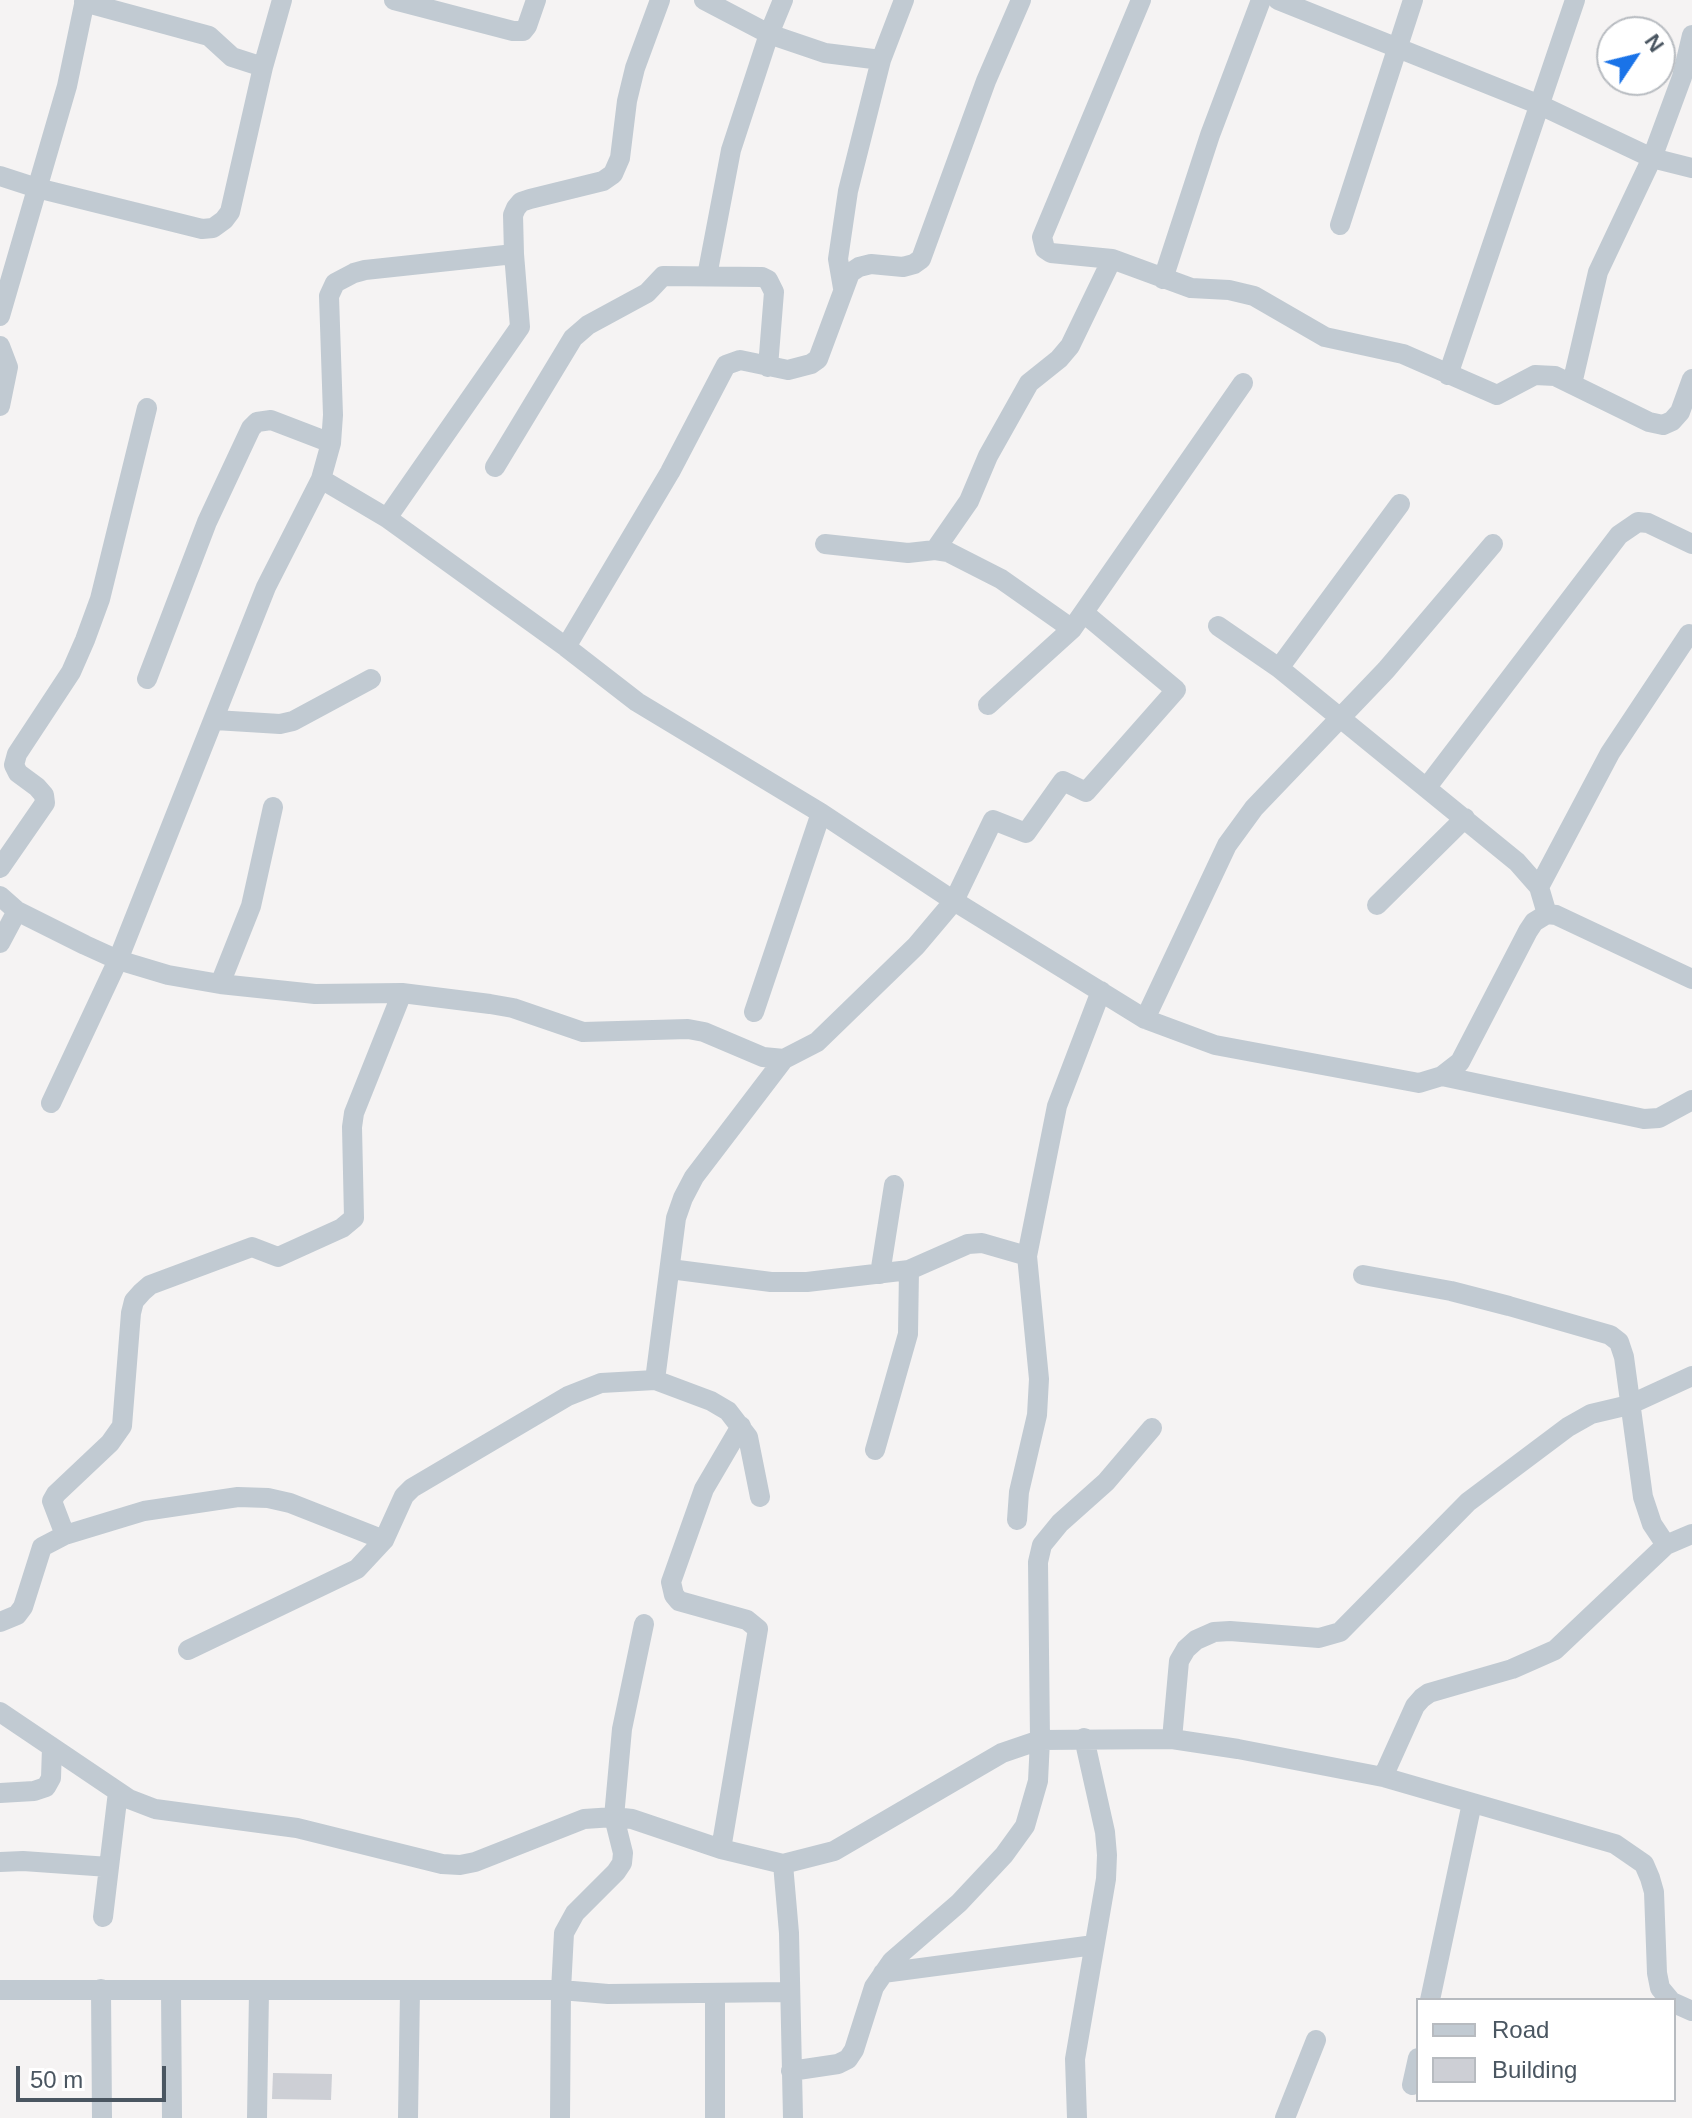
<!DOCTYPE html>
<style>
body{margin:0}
#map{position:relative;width:1692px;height:2118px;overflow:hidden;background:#f5f3f3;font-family:Helvetica,sans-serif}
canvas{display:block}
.legend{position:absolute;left:1416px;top:1998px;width:260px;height:104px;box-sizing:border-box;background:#fff;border:2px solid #b7bbc0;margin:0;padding:10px 14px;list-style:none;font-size:24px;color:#4a5661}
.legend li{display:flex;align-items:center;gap:16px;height:40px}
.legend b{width:40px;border:2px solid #b7bbc0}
.north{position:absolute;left:1596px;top:16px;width:80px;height:80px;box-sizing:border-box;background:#fff;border:2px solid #b7bbc0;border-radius:50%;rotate:55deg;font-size:22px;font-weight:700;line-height:32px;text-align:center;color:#4a5661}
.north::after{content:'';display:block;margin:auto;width:28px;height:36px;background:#1a73e8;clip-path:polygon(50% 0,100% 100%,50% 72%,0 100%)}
.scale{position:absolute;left:16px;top:2066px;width:150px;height:36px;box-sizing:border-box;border:4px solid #4a5661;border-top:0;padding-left:10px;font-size:24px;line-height:28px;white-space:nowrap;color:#4a5661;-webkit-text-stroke:6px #fff;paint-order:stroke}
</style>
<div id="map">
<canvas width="1692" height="2118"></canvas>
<ul class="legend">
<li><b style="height:10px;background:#c1cad2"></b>Road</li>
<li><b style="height:22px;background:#cdcfd5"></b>Building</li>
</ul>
<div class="north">N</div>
<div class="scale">50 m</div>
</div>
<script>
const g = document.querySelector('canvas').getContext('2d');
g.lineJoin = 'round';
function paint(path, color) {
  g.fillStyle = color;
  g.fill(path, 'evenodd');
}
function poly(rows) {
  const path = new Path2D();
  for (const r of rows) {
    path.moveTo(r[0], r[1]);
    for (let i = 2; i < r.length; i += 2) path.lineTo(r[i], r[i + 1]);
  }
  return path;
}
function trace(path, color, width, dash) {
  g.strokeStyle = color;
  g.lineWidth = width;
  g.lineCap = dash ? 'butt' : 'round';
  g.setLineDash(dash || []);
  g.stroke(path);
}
const building = poly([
 [273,2073,332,2074,331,2100,272,2099]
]);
const minor = poly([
 [394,0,513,31,523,31,527,26,536,0],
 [704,0,769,34,825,53,881,60],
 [1141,0,1042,237,1045,249,1051,253,1112,259,1191,288,1229,290,1254,296,1325,337,1403,354,1497,395,1535,375,1555,376,1649,422,1663,425,1672,421,1680,412,1692,379],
 [1278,0,1540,105,1652,158,1692,168],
 [84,2,209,36,232,57,263,67],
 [0,176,37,188,202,229,213,228,224,220,230,212,263,67,282,0],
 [1340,225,1413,0],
 [707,276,731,150,769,34,783,0],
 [1163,279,1210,135,1261,0],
 [843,288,838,259,848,191,881,60,904,0],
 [0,316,67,86,85,0],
 [0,346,8,367,0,406],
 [1448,375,1575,0],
 [1572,384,1598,272,1652,158,1682,77,1692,35],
 [495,467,573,338,588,325,647,293,663,276,762,277,768,280,774,292,768,367],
 [321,479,387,518,566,647,637,702,821,813,954,901,993,820,1026,833,1063,781,1086,792,1176,690,1084,613],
 [387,518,520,327,514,254,513,215,516,208,521,202,530,199,603,181,613,174,620,158,627,101,635,68,660,0],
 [825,544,908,553,935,550,948,552,1001,579,1072,629],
 [935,550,969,501,988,456,1029,383,1059,359,1070,346,1112,259],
 [1218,626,1279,668,1517,862,1539,887,1547,914],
 [566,647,670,472,726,365,740,360,788,370,811,364,818,359,850,273,859,267,871,264,903,267,914,264,921,259,986,81,1021,0],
 [1279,668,1400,504],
 [147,679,207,522,251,428,257,422,271,420,331,443],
 [988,705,1072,629,1243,383],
 [215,720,280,724,293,721,371,679],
 [1427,787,1619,535,1638,522,1648,523,1692,544],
 [0,868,45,803,44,795,37,787,18,773,14,765,17,754,71,672,85,640,100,599,147,408],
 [1539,887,1610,753,1689,634],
 [0,896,17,911,85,945,118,960,168,975,220,984,315,994,402,993,490,1004,513,1008,583,1032,688,1029,704,1032,763,1057,784,1059,817,1042,916,946,954,901,1145,1019,1215,1045,1419,1083,1442,1076,1460,1062,1528,931,1534,922,1547,914,1556,915,1692,979],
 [1377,905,1465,818],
 [0,943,17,911],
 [220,984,251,906,273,807],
 [754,1012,821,813],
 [1145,1019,1227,845,1254,808,1386,670,1493,544],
 [1442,1076,1644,1119,1659,1118,1692,1100],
 [51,1103,118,960,266,587,321,479,331,443,333,415,329,296,335,283,354,273,365,270,514,254],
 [670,1269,771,1282,807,1282,909,1270,968,1244,982,1243,1027,1256],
 [880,1274,894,1185],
 [1363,1275,1451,1291,1509,1306,1610,1335,1619,1342,1624,1357,1643,1497,1652,1524,1666,1545],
 [655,1380,676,1218,683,1198,694,1177,784,1059],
 [875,1450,908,1334,909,1270],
 [1017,1520,1019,1492,1037,1415,1039,1379,1027,1256,1057,1106,1101,991],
 [65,1535,52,1501,56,1494,110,1443,122,1426,131,1313,134,1301,142,1292,150,1285,252,1247,278,1257,342,1228,354,1218,352,1127,354,1113,402,993],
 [0,1622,17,1615,23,1607,42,1547,65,1535,144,1511,238,1497,268,1498,290,1503,384,1540],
 [188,1650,357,1569,384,1540,404,1496,412,1488,568,1396,601,1383,655,1380,711,1401,728,1411,748,1437,760,1497],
 [0,1712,129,1799,155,1809,297,1828,442,1864,460,1865,475,1862,584,1819,614,1817,632,1819,721,1849,783,1864,834,1851,1002,1753,1040,1740,1172,1739,1238,1749,1383,1777,1615,1844,1644,1864,1650,1878,1654,1892,1657,1973,1660,1988,1670,2000],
 [1172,1739,1179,1661,1186,1649,1196,1640,1214,1632,1230,1631,1319,1638,1340,1632,1468,1502,1568,1427,1591,1414,1629,1405,1692,1376],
 [1383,1777,1415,1706,1422,1698,1429,1693,1512,1669,1555,1650,1666,1545,1692,1534],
 [0,1793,34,1791,46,1787,51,1778,52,1747],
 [721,1849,758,1629,747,1620,679,1601,674,1595,671,1582,704,1489,741,1426],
 [0,1862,23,1861,109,1867],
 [783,1864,789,1933,793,2118],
 [103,1917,118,1792],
 [883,1973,1094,1945],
 [101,1989,102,2118],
 [0,1990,561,1990,608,1994,789,1992],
 [171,1990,172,2118],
 [715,1994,715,2118],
 [1430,2000,1472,1803],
 [1674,2003,1692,2011],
 [791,2071,838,2064,848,2059,854,2050,874,1987,892,1961,959,1903,1004,1855,1025,1826,1038,1781,1040,1740,1038,1562,1042,1545,1060,1523,1106,1482,1152,1428],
 [1412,2085,1418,2058],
 [257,2118,259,1991],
 [408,2118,410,1990],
 [560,2118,561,1990,564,1933,575,1913,616,1872,622,1863,623,1853,614,1817,622,1729,644,1624],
 [1077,2118,1075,2059,1106,1879,1107,1855,1105,1832,1084,1738],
 [1285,2118,1316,2040]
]);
paint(building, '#cdcfd5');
trace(minor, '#c1cad2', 20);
</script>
